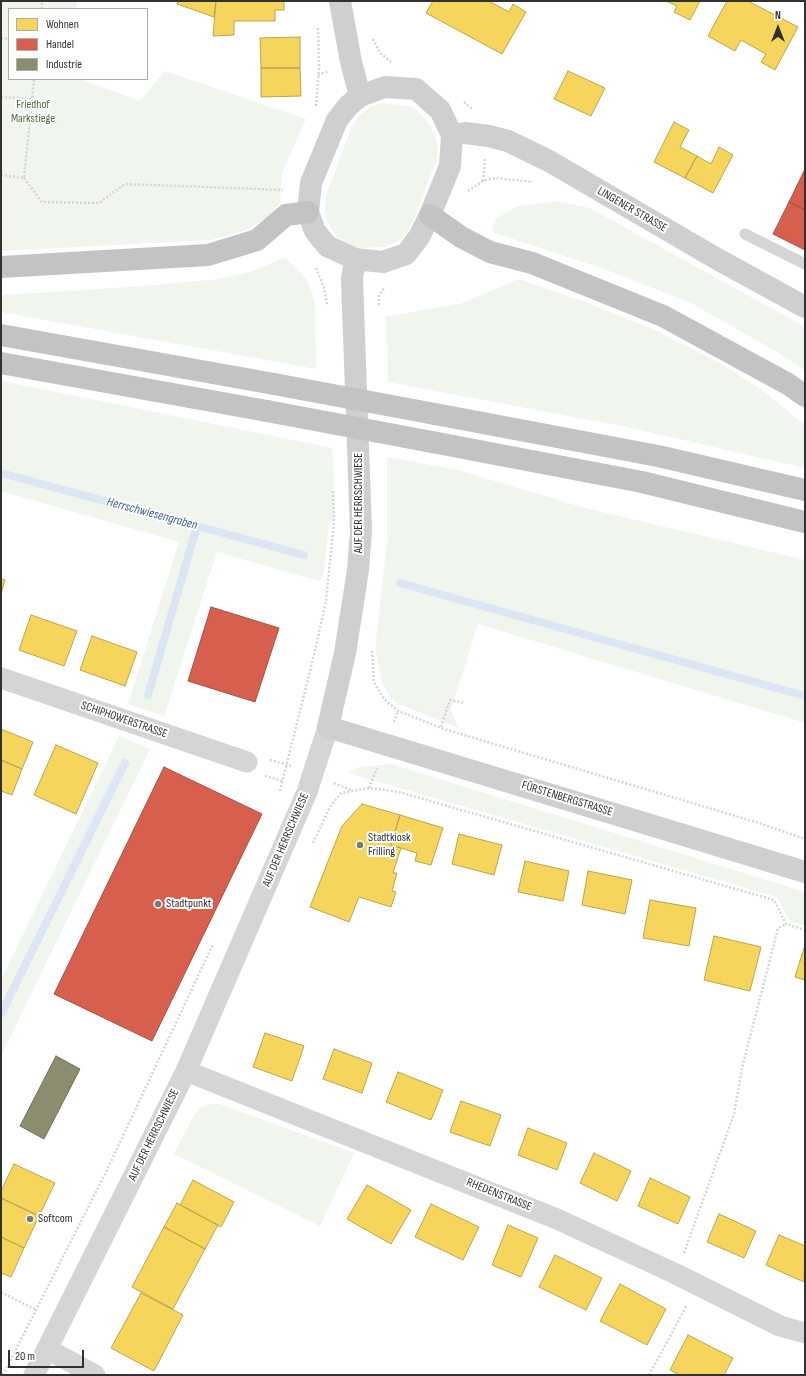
<!DOCTYPE html>
<meta charset="utf-8">
<style>
body{margin:0}
#map{position:relative;width:806px;height:1376px;overflow:hidden;background:#fff;font-family:"Sofia Sans Condensed",sans-serif}
canvas{display:block}
.frame{position:absolute;inset:0;border:2px solid #313131;pointer-events:none}
.legend{position:absolute;left:8px;top:8px;width:140px;height:72px;box-sizing:border-box;background:#fff;border:1px solid #adadad;margin:0;padding:5px 7px;list-style:none;font-size:12px;color:#313131}
.legend li{display:flex;align-items:center;gap:8px;height:20px}
.legend b{width:20px;border:1px solid #adadad}
.north{position:absolute;left:758px;top:8px;width:40px;height:40px;-webkit-text-stroke:3px #fff;paint-order:stroke;rotate:0deg;font-size:11px;font-weight:700;line-height:16px;text-align:center;color:#313131}
.north::after{content:'';display:block;margin:auto;width:14px;height:18px;background:#313131;clip-path:polygon(50% 0,100% 100%,50% 72%,0 100%)}
.scale{position:absolute;left:8px;top:1350px;width:76px;height:18px;box-sizing:border-box;border:2px solid #313131;border-top:0;padding-left:5px;font-size:12px;line-height:14px;white-space:nowrap;color:#313131;-webkit-text-stroke:3px #fff;paint-order:stroke}
</style>
<div id="map">
<canvas width="806" height="1376"></canvas>
<div class="frame"></div>
<ul class="legend">
<li><b style="height:11px;background:#f6d55c"></b>Wohnen</li>
<li><b style="height:11px;background:#d6604d"></b>Handel</li>
<li><b style="height:11px;background:#8c8c6e"></b>Industrie</li>
</ul>
<div class="north">N</div>
<div class="scale">20 m</div>
</div>
<script>
const g = document.querySelector('canvas').getContext('2d');
g.lineJoin = 'round';
function paint(path, color) {
  g.fillStyle = color;
  g.fill(path, 'evenodd');
}
function poly(rows) {
  const path = new Path2D();
  for (const r of rows) {
    path.moveTo(r[0], r[1]);
    for (let i = 2; i < r.length; i += 2) path.lineTo(r[i], r[i + 1]);
  }
  return path;
}
function trace(path, color, width, dash) {
  g.strokeStyle = color;
  g.lineWidth = width;
  g.lineCap = dash ? 'butt' : 'round';
  g.setLineDash(dash || []);
  g.stroke(path);
}
function drawText(font, color, halo, rows, align = 'center') {
  g.font = font + ' "Sofia Sans Condensed",sans-serif';
  g.lineWidth = 4;
  g.setLineDash([]);
  g.textBaseline = 'middle';
  g.strokeStyle = halo;
  g.fillStyle = color;
  for (const [text, x, y, turn = 0] of rows) {
    g.save();
    g.translate(x, y);
    g.rotate((+turn || 0) * Math.PI / 180);
    g.textAlign = isNaN(turn) ? turn : align;
    if (halo) g.strokeText(text, 0, 0);
    g.fillText(text, 0, 0);
    g.restore();
  }
}
const green = poly([
 [1,1,77,1,76,9,9,9,9,79,80,79,140,101,165,71,306,119,282,173,280,203,268,217,244,231,211,240,1,251],
 [383,103,413,107,423,116,433,130,438,145,437,159,411,226,404,236,396,242,384,247,356,248,345,243,333,232,326,218,325,206,326,196,352,126,359,116,370,107],
 [556,201,590,208,805,327,805,371,779,353,691,303,604,269,492,232,496,219,515,207],
 [285,257,308,281,315,302,316,369,1,312,1,295,145,286,219,279,253,271],
 [518,279,585,302,655,330,725,366,766,393,805,425,805,468,622,426,388,382,386,317,463,303],
 [1,381,333,448,334,522,329,522,324,573,319,581,217,552,164,716,128,704,179,542,1,491],
 [387,457,458,470,585,508,805,560,805,723,478,624,451,710,459,728,396,703,387,693,382,682,376,654,376,639,387,542],
 [119,736,150,749,1,1056,1,980],
 [391,764,805,892,805,926,790,921,777,897,348,773,360,767],
 [211,1104,220,1104,354,1153,320,1226,174,1154,194,1115,201,1107]
]);
const homes = poly([
 [178,1,216,1,214,17,177,4,178,1],
 [216,1,284,1,284,10,275,10,275,21,234,21,234,35,213,36,216,1],
 [433,1,489,1,509,12,513,4,526,12,502,54,426,13,433,1],
 [666,1,700,1,690,20,674,12,677,6,666,1],
 [727,1,748,1,798,27,775,70,761,62,766,54,741,40,735,51,708,36,727,1],
 [300,37,300,68,261,68,260,38,300,37],
 [261,68,300,68,301,96,261,97,261,68],
 [568,71,605,88,591,116,554,99,568,71],
 [674,122,689,130,680,147,697,156,685,178,654,162,674,122],
 [719,147,733,155,713,193,685,178,697,156,711,164,719,147],
 [1,579,5,580,1,594,1,579],
 [31,615,77,631,64,666,19,650,31,615],
 [92,636,137,652,125,686,80,670,92,636],
 [1,729,33,742,22,769,1,760,1,729],
 [56,745,98,763,76,814,34,795,56,745],
 [1,760,22,769,12,795,1,791,1,760],
 [362,804,400,815,391,845,401,848,393,873,397,873,392,891,396,892,391,907,359,897,349,922,310,907,342,826,362,804],
 [400,815,443,828,431,865,415,861,417,853,391,845,400,815],
 [459,834,502,845,494,875,452,864,459,834],
 [525,861,569,871,563,901,518,892,525,861],
 [588,871,632,880,625,914,582,905,588,871],
 [650,900,696,908,689,946,643,938,650,900],
 [714,936,761,947,750,991,704,980,714,936],
 [805,945,805,980,795,977,805,945],
 [265,1033,304,1046,292,1081,253,1067,265,1033],
 [334,1049,372,1063,362,1093,323,1079,334,1049],
 [398,1072,443,1090,431,1120,386,1102,398,1072],
 [461,1101,501,1115,490,1146,450,1132,461,1101],
 [528,1128,567,1143,557,1170,518,1155,528,1128],
 [594,1153,631,1171,617,1201,580,1183,594,1153],
 [14,1164,55,1183,39,1216,1,1198,1,1191,14,1164],
 [650,1178,690,1197,678,1224,638,1206,650,1178],
 [193,1180,234,1202,221,1227,180,1205,193,1180],
 [367,1185,411,1210,391,1244,347,1219,367,1185],
 [1,1198,39,1216,24,1248,1,1237,1,1198],
 [177,1203,218,1225,205,1249,164,1227,177,1203],
 [431,1204,479,1227,463,1260,415,1237,431,1204],
 [719,1214,756,1231,744,1258,707,1242,719,1214],
 [508,1225,538,1238,521,1277,492,1265,508,1225],
 [164,1227,205,1249,173,1309,132,1287,164,1227],
 [779,1235,805,1246,804,1282,766,1265,779,1235],
 [1,1237,24,1248,11,1277,1,1273,1,1237],
 [555,1255,602,1278,586,1310,539,1287,555,1255],
 [620,1284,666,1309,647,1345,600,1321,620,1284],
 [141,1293,183,1315,154,1371,111,1348,141,1293],
 [688,1335,733,1358,724,1375,679,1375,670,1370,688,1335]
]);
const shops = poly([
 [805,169,805,210,789,202,805,169],
 [789,202,805,210,805,250,773,234,789,202],
 [211,607,279,628,255,702,188,681,211,607],
 [164,767,262,814,152,1041,54,994,164,767]
]);
const industry = poly([
 [56,1056,80,1069,44,1139,20,1126,56,1056]
]);
const stream = poly([
 [1,473,304,555],
 [400,583,805,696],
 [148,695,197,526],
 [1,1014,125,763]
]);
const path = poly([
 [42,9,42,1],
 [1,38,9,39],
 [373,39,380,53,391,62],
 [318,75,329,71],
 [1,97,32,99],
 [464,102,472,109],
 [316,106,319,68,318,27],
 [1,175,24,178,34,79],
 [24,178,42,202,99,203,125,184,283,190],
 [483,181,485,159],
 [468,191,483,181,495,178,533,182],
 [316,268,324,288,327,305],
 [379,305,379,295,385,287],
 [372,651,374,682,384,699,398,711,444,729,759,823,805,839],
 [394,722,398,711],
 [441,727,450,700,465,703],
 [270,760,292,766],
 [265,776,282,781],
 [334,783,351,790],
 [369,788,377,768],
 [280,791,314,655,326,601,334,522,333,490],
 [313,843,330,807,341,793,369,788,399,792,774,900,786,924,805,930],
 [684,1253,734,1114,742,1068,778,928,786,924],
 [1,1292,36,1310],
 [3,1375,106,1172,213,944],
 [649,1375,687,1305]
]);
const lane = poly([
 [745,234,805,264]
]);
const street = poly([
 [1,678,247,762],
 [186,1071,557,1219,676,1274,780,1326,805,1333],
 [47,1349,95,1375],
 [34,1375,186,1071,307,792,328,727]
]);
const secondary = poly([
 [340,1,351,62,360,96],
 [385,87,416,89,440,110,452,135,450,166,430,215,419,237,406,254,383,262,355,259,327,246,315,231,308,212,311,183,337,120,348,106,360,96,385,87],
 [452,135,465,133,489,136,508,141,549,161,719,260,805,307],
 [355,259,352,279,361,531,358,570,345,653,328,727,805,872]
]);
const highway = poly([
 [430,215,461,237,490,252,532,263,663,316,788,384,805,396],
 [1,267,208,255,257,240,286,215,308,212],
 [1,335,274,384],
 [1,363,267,411],
 [435,414,658,456,805,490],
 [432,442,642,482,805,522]
]);
const highwayBridge = poly([
 [274,384,435,414],
 [267,411,432,442]
]);
const markers = [
 [360,845,4,"#797979"],
 [158,904,4,"#797979"],
 [30,1219,4,"#797979"]
];
const parkNames = [
 ["Friedhof",33,105],
 ["Markstiege",33,119]
];
const streetNames = [
 ["LINGENER STRASSE",632,210,30],
 ["AUF DER HERRSCHWIESE",359,503,-90],
 ["SCHIPHOWERSTRASSE",124,720,19],
 ["FÜRSTENBERGSTRASSE",567,799,17],
 ["AUF DER HERRSCHWIESE",286,840,-67],
 ["AUF DER HERRSCHWIESE",154,1135,-64],
 ["RHEDENSTRASSE",499,1195,22]
];
const poiNames = [
 ["Stadtkiosk",368,838],
 ["Frilling",368,852],
 ["Stadtpunkt",166,904],
 ["Softcom",38,1219]
];
const waterNames = [
 ["Herrschwiesengraben",152,514,15]
];
paint(green, '#f0f6ed');
paint(homes, '#f6d55c');
trace(homes, '#bba44f', 1);
paint(shops, '#d6604d');
trace(shops, '#a45245', 1);
paint(industry, '#8c8c6e');
trace(industry, '#71715c', 1);
trace(stream, '#dbe5f3', 8);
trace(path, '#d5d5d5', 2.5, [2, 2]);
trace(lane, '#d5d5d5', 11);
trace(street, '#d5d5d5', 21);
trace(secondary, '#cfcfcf', 22);
trace(highway, '#c3c3c3', 22);
trace(highwayBridge, '#c3c3c3', 22);
for (const [x, y, r, color] of markers) {
  const dot = new Path2D();
  dot.arc(x, y, r, 0, 2 * Math.PI);
  g.fillStyle = color;
  g.fill(dot);
  trace(dot, '#fff', 1.5);
}
drawText('12px', '#4a6f3c', '#fff', parkNames);
drawText('12px', '#313131', '#fff', streetNames);
drawText('12px', '#313131', '#fff', poiNames, 'left');
drawText('italic 13px', '#3b6297', '#fff', waterNames);
</script>
